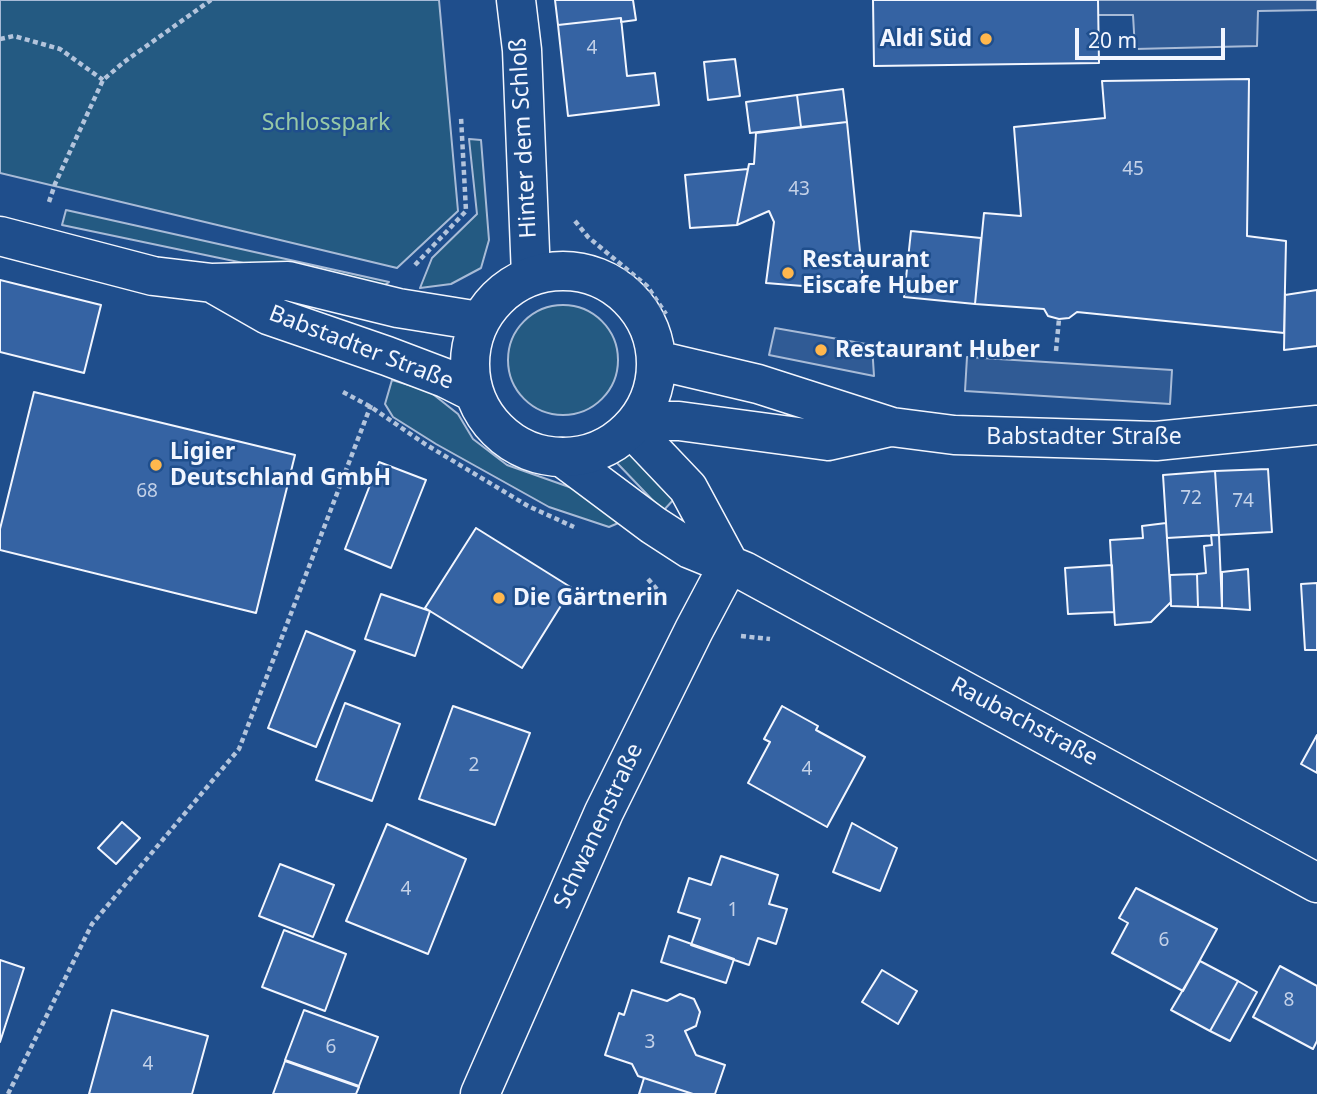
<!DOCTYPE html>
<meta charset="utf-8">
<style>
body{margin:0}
#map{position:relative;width:1317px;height:1094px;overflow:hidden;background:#1f4e8c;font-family:"Noto Sans",sans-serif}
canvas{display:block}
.scale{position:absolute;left:1075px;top:28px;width:150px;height:32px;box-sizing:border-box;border:4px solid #f2f6ff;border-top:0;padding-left:9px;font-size:21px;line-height:24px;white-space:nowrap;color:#f2f6ff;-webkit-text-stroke:5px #1f4e8c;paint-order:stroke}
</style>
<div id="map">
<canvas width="1317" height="1094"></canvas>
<div class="scale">20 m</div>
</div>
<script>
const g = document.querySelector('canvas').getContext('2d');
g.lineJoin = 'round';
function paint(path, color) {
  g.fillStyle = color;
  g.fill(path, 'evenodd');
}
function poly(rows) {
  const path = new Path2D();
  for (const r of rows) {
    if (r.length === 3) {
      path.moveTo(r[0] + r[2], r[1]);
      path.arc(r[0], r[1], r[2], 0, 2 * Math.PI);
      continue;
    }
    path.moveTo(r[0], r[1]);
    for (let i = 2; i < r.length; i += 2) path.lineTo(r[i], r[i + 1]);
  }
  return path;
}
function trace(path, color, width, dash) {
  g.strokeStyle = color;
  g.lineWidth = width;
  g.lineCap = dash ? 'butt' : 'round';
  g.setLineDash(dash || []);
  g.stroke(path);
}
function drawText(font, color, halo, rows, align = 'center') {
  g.font = font + ' "Noto Sans",sans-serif';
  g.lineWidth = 5;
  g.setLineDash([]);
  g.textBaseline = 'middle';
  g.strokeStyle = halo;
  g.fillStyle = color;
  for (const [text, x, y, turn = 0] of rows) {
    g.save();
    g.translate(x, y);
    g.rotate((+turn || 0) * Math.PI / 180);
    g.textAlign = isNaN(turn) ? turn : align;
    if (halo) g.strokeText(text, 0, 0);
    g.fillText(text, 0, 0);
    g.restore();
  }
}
const green = poly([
 [0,0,439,0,458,211,397,268,0,173,0,0],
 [469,139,481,140,489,240,481,268,451,284,420,288,432,258,477,214,469,139],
 [66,210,389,282,377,291,62,225,66,210],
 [563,360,55],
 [392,380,429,391,458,414,473,439,507,465,572,488,623,521,609,527,549,507,436,444,393,417,385,404,392,380],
 [631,449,676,497,663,511,617,463,631,449]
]);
const parking = poly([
 [1098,0,1317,0,1317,10,1258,11,1257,46,1135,49,1133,15,1098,15,1098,0],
 [775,328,872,345,874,376,769,355,775,328],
 [967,357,1172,370,1170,404,965,391,967,357]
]);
const building = poly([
 [555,0,633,0,636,20,621,22,621,18,558,25,555,0],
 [873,0,1098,0,1099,63,874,66,873,0],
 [621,18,627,76,655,73,659,105,568,116,558,25,621,18],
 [735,59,740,96,708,100,704,62,735,59],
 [1249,79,1247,236,1286,241,1284,333,1077,312,1069,318,1059,319,1048,316,1044,309,975,304,984,213,1021,216,1014,127,1105,118,1102,81,1249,79],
 [843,89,847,122,801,127,797,95,843,89],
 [797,95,801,127,750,133,746,102,797,95],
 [847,122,864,291,766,283,774,222,769,211,737,225,748,169,749,164,754,164,756,133,847,122],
 [748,169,737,225,690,228,685,175,748,169],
 [911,231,981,238,975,304,904,297,911,231],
 [0,280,101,305,84,373,0,352,0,280],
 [1317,290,1317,346,1284,350,1285,295,1317,290],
 [34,392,295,455,256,613,0,550,0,529,34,392],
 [379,462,426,480,391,568,345,549,379,462],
 [1268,469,1272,532,1219,535,1215,471,1268,469],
 [1215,471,1219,535,1167,538,1163,475,1215,471],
 [1166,523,1171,602,1151,622,1115,625,1110,540,1143,538,1142,526,1166,523],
 [476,528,572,588,522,668,425,608,476,528],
 [1211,535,1219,535,1222,608,1198,607,1197,574,1206,573,1204,546,1212,545,1211,535],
 [1112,565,1114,612,1068,614,1065,568,1112,565],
 [1248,569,1250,610,1222,608,1222,572,1248,569],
 [1197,574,1198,607,1171,606,1170,575,1197,574],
 [1317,583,1317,650,1305,650,1301,584,1317,583],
 [381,594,430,611,415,656,365,639,381,594],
 [306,631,355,651,316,747,268,728,306,631],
 [345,703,400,724,372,801,316,780,345,703],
 [453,706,530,733,495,825,419,799,453,706],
 [782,706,818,726,816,730,865,757,827,827,748,783,770,742,764,739,782,706],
 [1317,735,1317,773,1301,764,1317,735],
 [122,822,140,838,116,864,98,848,122,822],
 [852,823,897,848,880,891,833,872,852,823],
 [387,824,466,859,428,954,346,921,387,824],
 [721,856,778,875,769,904,787,909,776,944,758,938,749,965,691,945,700,919,678,912,689,878,711,885,721,856],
 [280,864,334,885,313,937,259,916,280,864],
 [1136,888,1217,929,1183,991,1112,953,1128,923,1119,918,1136,888],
 [284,930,346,954,325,1011,262,987,284,930],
 [669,936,734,959,726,983,661,962,669,936],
 [0,960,24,968,0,1042,0,960],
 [1200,961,1238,981,1210,1031,1171,1010,1200,961],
 [1280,966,1317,986,1317,1041,1313,1049,1253,1017,1280,966],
 [882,970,917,991,898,1024,862,1002,882,970],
 [1238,981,1257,992,1230,1041,1210,1031,1238,981],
 [632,990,667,1001,680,994,694,999,700,1012,696,1026,685,1031,696,1055,725,1065,715,1094,693,1094,638,1076,632,1064,605,1055,619,1013,624,1015,632,990],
 [112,1010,208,1036,192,1094,89,1094,112,1010],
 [304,1010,378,1037,359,1086,285,1060,304,1010],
 [285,1061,359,1087,356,1094,273,1094,285,1061],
 [644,1078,693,1094,639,1094,644,1078]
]);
const path = poly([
 [0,39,14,36,60,49,103,80],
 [49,202,55,184,103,80,124,62,211,0],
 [575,221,588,237,647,286,666,314],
 [415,265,466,211,461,117],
 [1056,351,1059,319],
 [343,392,371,407,425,444,528,506,574,527],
 [648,579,661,594],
 [741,636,770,639],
 [8,1094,92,924,239,749,371,405]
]);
const street = poly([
 [516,0,522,50,531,276],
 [631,428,688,488,729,564],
 [562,457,653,525,690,549,744,571,1317,883],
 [480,1094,604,812,694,630,729,564]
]);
const secondary = poly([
 [0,236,153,276,212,283,288,281,398,308,479,321],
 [563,364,93],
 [212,283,268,315,387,356,445,378,473,392],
 [656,360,758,384,892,427,954,435,1156,441,1317,425],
 [637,421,679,421,828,441,890,427]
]);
const markers = [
 [986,39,7,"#ffb74d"],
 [788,273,7,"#ffb74d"],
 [821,350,7,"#ffb74d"],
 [156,465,7,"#ffb74d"],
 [499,598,7,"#ffb74d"]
];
const numberNames = [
 ["4",592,49],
 ["45",1133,170],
 ["43",799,190],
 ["68",147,492],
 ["72",1191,499],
 ["74",1243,502],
 ["2",474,766],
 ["4",807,770],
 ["4",406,890],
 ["1",733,911],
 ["6",1164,941],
 ["8",1289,1001],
 ["3",650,1043],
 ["6",331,1048],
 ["4",148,1065]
];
const poiNames = [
 ["Aldi Süd",972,39,"right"],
 ["Restaurant",802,260],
 ["Eiscafe Huber",802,286],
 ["Restaurant Huber",835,350],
 ["Ligier",170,452],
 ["Deutschland GmbH",170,478],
 ["Die Gärtnerin",513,598]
];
const parkNames = [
 ["Schlosspark",326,123]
];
const streetNames = [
 ["Hinter dem Schloß",524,138,-93],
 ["Babstadter Straße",361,348,21],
 ["Babstadter Straße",1084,437],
 ["Raubachstraße",1024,722,28],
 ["Schwanenstraße",599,826,-65]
];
paint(green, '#245a82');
trace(green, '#a8bbd7', 2);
paint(parking, '#305b95');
trace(parking, '#a8bbd7', 2);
paint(building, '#3563a3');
trace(building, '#f2f6ff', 2);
trace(street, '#f2f6ff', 41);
trace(secondary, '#f2f6ff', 41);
trace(path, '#b3c4dc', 4.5, [5, 3.5]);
trace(street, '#1f4e8c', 38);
trace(secondary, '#1f4e8c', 38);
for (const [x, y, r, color] of markers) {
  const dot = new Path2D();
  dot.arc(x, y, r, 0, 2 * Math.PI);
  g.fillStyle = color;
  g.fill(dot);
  trace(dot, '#1f4e8c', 2.5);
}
drawText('19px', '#c3d1e8', null, numberNames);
drawText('bold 23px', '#f2f6ff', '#1f4e8c', poiNames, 'left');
drawText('23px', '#97c8a6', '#1f4e8c', parkNames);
drawText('23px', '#f2f6ff', '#1f4e8c', streetNames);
</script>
